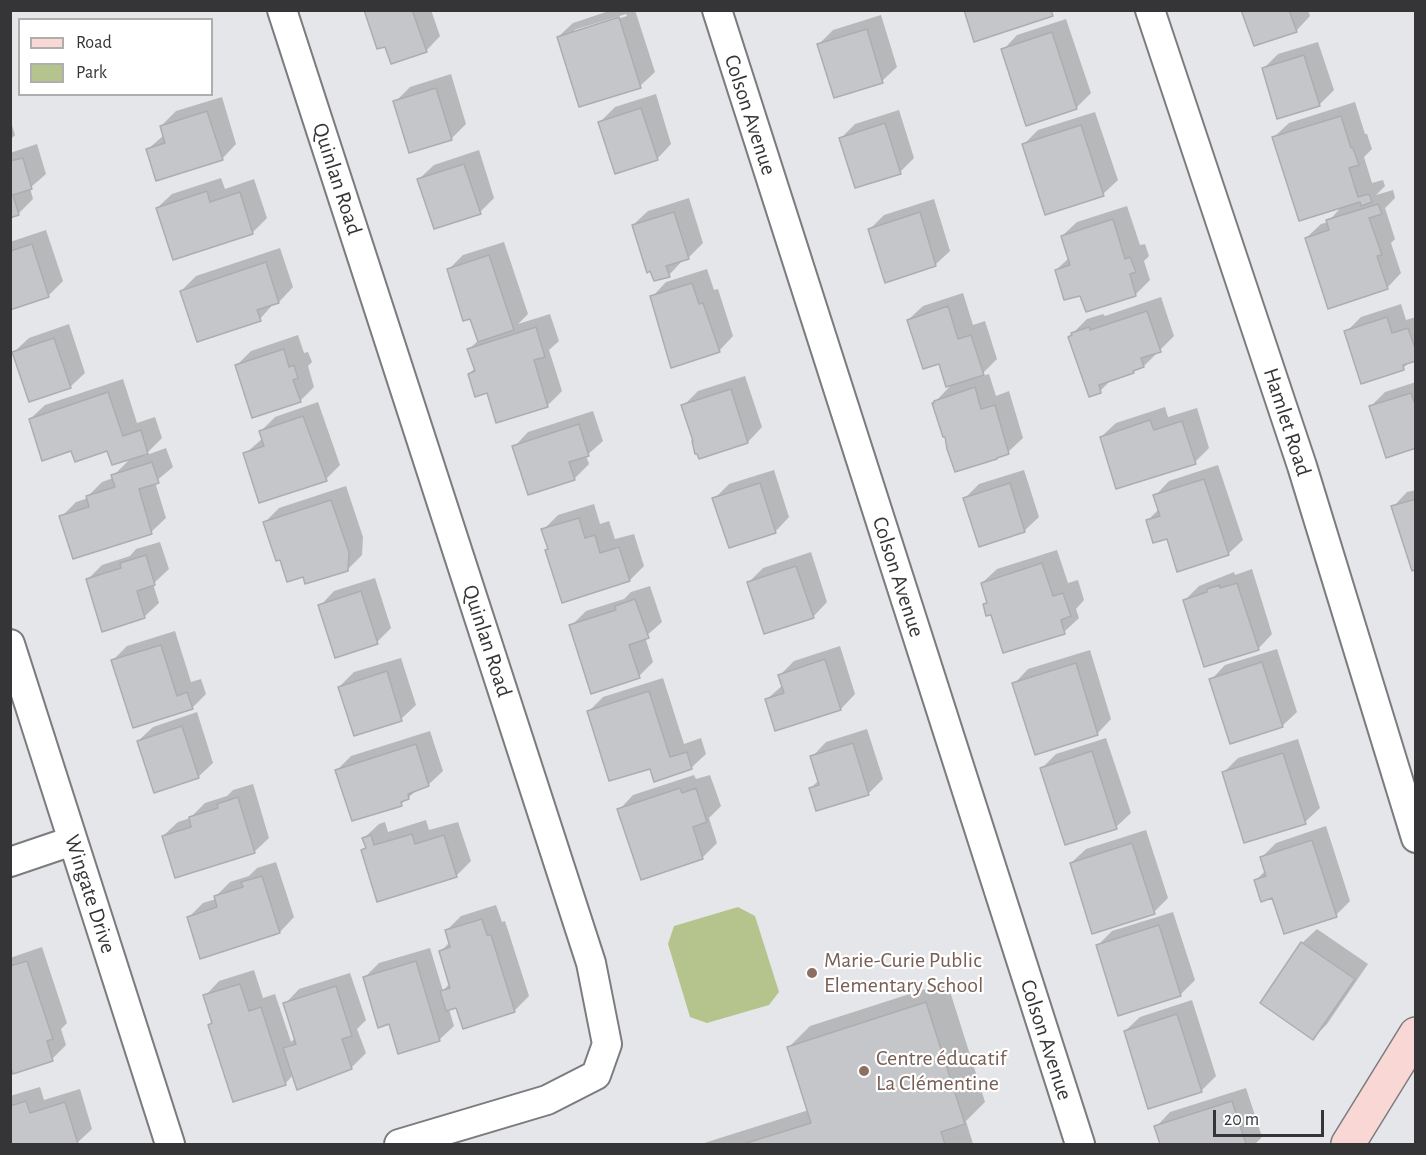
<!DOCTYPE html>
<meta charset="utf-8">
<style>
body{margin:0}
#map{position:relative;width:1426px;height:1155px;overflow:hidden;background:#e5e6e9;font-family:"Alegreya Sans",sans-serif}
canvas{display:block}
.frame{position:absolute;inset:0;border:12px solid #353537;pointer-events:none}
.legend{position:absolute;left:18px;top:18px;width:195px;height:78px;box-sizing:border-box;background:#fff;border:2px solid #aeaeaf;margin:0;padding:8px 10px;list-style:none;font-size:18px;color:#353537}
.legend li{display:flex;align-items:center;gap:12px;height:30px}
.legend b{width:30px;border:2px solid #aeaeaf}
.scale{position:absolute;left:1213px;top:1110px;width:111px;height:27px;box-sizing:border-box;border:3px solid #353537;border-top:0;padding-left:8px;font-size:18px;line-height:21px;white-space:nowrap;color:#353537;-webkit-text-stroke:4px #fff;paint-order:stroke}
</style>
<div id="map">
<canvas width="1426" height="1155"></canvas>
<div class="frame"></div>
<ul class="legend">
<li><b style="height:8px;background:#f8d7d4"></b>Road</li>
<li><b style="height:16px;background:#b5c48c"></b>Park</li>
</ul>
<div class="scale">20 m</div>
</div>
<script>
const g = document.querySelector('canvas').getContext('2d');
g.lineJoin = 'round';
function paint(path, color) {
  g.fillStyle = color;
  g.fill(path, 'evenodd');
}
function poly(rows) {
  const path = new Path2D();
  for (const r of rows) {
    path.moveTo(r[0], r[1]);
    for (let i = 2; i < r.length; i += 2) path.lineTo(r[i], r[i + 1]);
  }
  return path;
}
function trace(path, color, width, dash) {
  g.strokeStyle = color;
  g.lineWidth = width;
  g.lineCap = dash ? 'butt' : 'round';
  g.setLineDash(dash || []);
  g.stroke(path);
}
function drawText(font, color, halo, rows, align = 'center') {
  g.font = font + ' "Alegreya Sans",sans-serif';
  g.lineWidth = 4.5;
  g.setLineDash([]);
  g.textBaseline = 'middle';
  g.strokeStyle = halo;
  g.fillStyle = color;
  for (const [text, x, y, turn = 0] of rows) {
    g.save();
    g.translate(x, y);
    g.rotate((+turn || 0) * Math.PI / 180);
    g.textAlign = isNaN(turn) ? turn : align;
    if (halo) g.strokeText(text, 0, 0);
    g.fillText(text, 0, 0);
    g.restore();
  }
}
const green = poly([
 [738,907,755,916,779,992,769,1005,707,1023,690,1017,668,944,674,926]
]);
const shadow = poly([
 [365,10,431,10,440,36,426,51,386,45],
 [612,10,635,10,655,72,640,86,558,37,573,23],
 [626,14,627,16,574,33,574,30],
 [1243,10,1308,10,1310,16,1296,31],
 [881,15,897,67,882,81,819,44,833,30],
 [1066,19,1091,93,1076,108,1003,50,1017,35],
 [1318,42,1334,90,1320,104,1278,117,1263,69,1278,54],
 [451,74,466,124,452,138,410,151,395,102,410,87],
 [656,94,671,144,657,159,600,122,615,107],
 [222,97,236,144,222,159,147,150,164,135,161,126,176,111],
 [1355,102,1365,134,1367,134,1372,149,1364,157,1372,183,1383,180,1385,186,1376,195,1393,190,1395,198,1385,208,1395,239,1391,243,1401,273,1387,288,1306,238,1321,224,1328,222,1342,206,1274,137,1289,123],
 [899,110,914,158,900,172,840,139,855,124],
 [1095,112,1118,180,1103,194,1023,145,1038,130],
 [10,119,15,135,10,140],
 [37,144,46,174,30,188,33,199,18,214,10,216,10,153],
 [479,150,494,198,480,212,419,179,434,165],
 [221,178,225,189,254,179,267,218,252,233,157,208,172,194],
 [689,198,703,243,688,258,683,260,669,275,633,225,648,211],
 [934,199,950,251,935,265,870,229,884,215],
 [1127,206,1140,245,1145,244,1149,256,1144,261,1150,280,1135,295,1081,294,1056,270,1069,258,1062,236,1077,222],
 [46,230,63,281,48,296,10,308,10,242],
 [504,242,528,314,518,324,550,314,559,341,549,350,562,391,547,406,488,391,469,374,475,368,469,349,479,340,471,317,448,270,463,255],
 [280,248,293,287,279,302,274,303,260,319,181,291,196,276],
 [707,269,714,290,718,289,733,336,719,351,652,297,666,282],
 [963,293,973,325,985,321,997,359,979,377,989,374,996,396,1009,391,1023,438,1008,452,936,401,954,382,908,320,923,306],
 [1161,297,1174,336,1144,366,1133,372,1113,378,1100,391,1073,333,1087,319,1103,314,1105,316],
 [1401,304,1406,320,1416,317,1416,359,1411,361,1403,368,1346,332,1361,317],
 [69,324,85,373,70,387,14,352,29,338],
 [298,335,304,353,308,352,312,362,308,366,314,387,300,401,237,365,251,351],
 [745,376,762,427,748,442,683,406,698,391],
 [123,379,137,423,155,417,162,438,144,456,166,448,173,467,155,482,166,518,151,532,61,517,76,502,88,498,88,496,102,482,113,478,113,476,131,458,108,449,72,450,30,419,45,405],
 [1416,382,1416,447,1370,407,1385,392],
 [318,402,340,465,326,479,245,454,263,438,261,431,275,417],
 [1165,407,1168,417,1197,408,1209,448,1195,462,1101,437,1116,423],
 [593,411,603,441,586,456,589,464,574,479,514,447,528,432],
 [1218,465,1243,540,1228,554,1168,537,1147,521,1159,509,1155,496,1169,481],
 [774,470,789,517,775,532,714,499,729,484],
 [1024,470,1039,517,1024,531,965,498,979,484],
 [346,486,363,537,362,555,347,570,304,575,281,558,265,522,279,508],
 [1416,490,1416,568,1393,507,1407,492],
 [594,504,600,524,609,521,615,539,634,534,644,566,630,580,549,548,543,530,558,515],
 [160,542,169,569,153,584,159,603,144,617,88,579,102,565,130,556,136,549],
 [1057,550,1068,583,1078,580,1084,600,1076,609,1079,618,1064,632,992,613,984,605,988,601,982,583,997,569],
 [811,552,827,602,813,617,748,583,763,568],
 [1252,569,1272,634,1258,649,1185,600,1199,586,1234,572,1235,575],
 [375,578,391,628,377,642,320,606,334,591],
 [650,586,662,622,645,637,653,662,639,676,571,626,586,611,624,599,631,592],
 [175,631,191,682,201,679,206,694,192,708,113,660,127,646],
 [840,646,855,694,841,709,776,729,766,700,783,685,780,675,794,661],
 [1277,649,1297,712,1282,726,1211,680,1225,665],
 [1090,650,1111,719,1097,734,1014,684,1028,669],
 [401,658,416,705,401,719,339,687,354,672],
 [663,678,684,744,701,738,706,754,691,768,651,767,589,711,603,697],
 [197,712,213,763,198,777,138,741,153,727],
 [867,729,883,779,868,794,810,789,819,780,812,757,826,742],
 [430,731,443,771,428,785,418,789,401,804,337,770,351,756],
 [1106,738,1131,813,1116,827,1042,768,1056,754],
 [1298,739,1320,808,1305,822,1223,773,1238,758],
 [694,775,696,779,710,775,721,806,709,818,717,843,702,858,619,810,633,795],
 [253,784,269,838,254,852,163,836,178,822,190,818,205,803,227,796,233,790],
 [426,820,429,830,458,822,471,861,456,876,363,850,367,846,364,838,379,824,385,822,388,832],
 [1326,826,1350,901,1336,915,1273,897,1255,881,1266,870,1262,857,1276,843],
 [1146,830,1168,898,1154,912,1071,863,1086,849],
 [276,862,294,917,280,932,189,917,203,903,216,899,215,897,230,882,249,876,257,868],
 [496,905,502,922,505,921,529,996,514,1011,457,1006,449,1009,454,1026,439,1040,390,1022,364,978,379,963,430,948,443,991,450,983,440,952,450,942,446,931,461,916],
 [1173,912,1195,980,1180,995,1098,945,1112,931],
 [1317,929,1368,964,1327,1024,1313,1038,1302,943],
 [42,947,67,1023,61,1029,66,1045,52,1059,10,1061,10,958],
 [254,970,263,998,275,994,291,1042,296,1037,285,1004,299,989,350,973,366,1020,357,1029,366,1053,351,1068,293,1075,285,1084,213,1022,205,996,219,981],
 [947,982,985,1102,966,1121,973,1144,701,1144,809,1110,789,1047,810,1026],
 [1192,1000,1216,1076,1201,1091,1125,1031,1140,1017],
 [40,1087,44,1100,80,1089,92,1129,77,1143,10,1144,10,1096],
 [1246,1088,1262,1137,1255,1144,1162,1144,1156,1127,1170,1112]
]);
const building = poly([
 [364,10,412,10,427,52,391,64,385,47,377,49,364,10],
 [964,10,1051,10,1053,16,974,42,964,10],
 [1241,10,1289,10,1297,32,1254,46,1241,10],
 [619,17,641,88,579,107,557,37,619,17],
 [867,29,883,83,834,98,817,44,867,29],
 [1052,32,1077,109,1026,126,1001,49,1052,32],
 [1304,55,1320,106,1277,119,1262,68,1304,55],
 [436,88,452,140,409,153,393,101,436,88],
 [641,108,658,160,615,174,598,122,641,108],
 [207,111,223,160,156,181,146,149,165,143,160,126,207,111],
 [1341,116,1351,148,1353,148,1359,165,1349,168,1358,197,1369,194,1372,202,1361,206,1360,202,1299,221,1272,137,1341,116],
 [885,123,901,174,855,188,839,138,885,123],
 [1081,125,1104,196,1045,215,1022,144,1081,125],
 [23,158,32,189,13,195,19,215,10,218,10,161,23,158],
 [464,164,481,214,434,229,417,179,464,164],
 [207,191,210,202,240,192,253,234,173,260,156,208,207,191],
 [1378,204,1382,214,1369,218,1382,255,1377,256,1388,289,1328,309,1305,238,1329,230,1326,220,1378,204],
 [674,212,689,259,666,266,670,277,654,281,650,271,647,273,632,225,674,212],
 [920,212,936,266,885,283,868,229,920,212],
 [1113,219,1125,259,1130,257,1136,272,1130,274,1136,296,1086,312,1080,296,1064,300,1055,270,1070,265,1061,236,1113,219],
 [32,244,49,297,10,310,10,251,32,244],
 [489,255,514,330,478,342,470,319,463,321,447,269,489,255],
 [266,262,279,303,257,310,261,321,197,342,180,291,266,262],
 [692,283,699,304,703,303,720,352,671,368,650,296,692,283],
 [948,306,958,339,971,335,984,375,946,387,939,364,923,369,907,320,948,306],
 [1147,311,1161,352,1141,358,1144,367,1133,371,1134,373,1099,385,1101,393,1089,397,1068,337,1072,335,1071,333,1089,327,1090,330,1147,311],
 [1387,317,1392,333,1408,328,1416,351,1416,361,1403,365,1404,370,1361,384,1344,331,1387,317],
 [536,327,545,357,534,360,548,407,496,423,487,393,475,397,468,374,475,371,467,349,536,327],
 [54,338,71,388,29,402,12,352,54,338],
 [284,349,289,367,294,365,298,378,293,380,301,402,252,418,235,365,284,349],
 [975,387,981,409,995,405,1009,454,997,458,997,459,955,472,947,449,945,437,943,437,932,403,934,403,934,401,975,387],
 [731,389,748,443,699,459,697,454,695,454,692,441,693,441,681,405,731,389],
 [108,392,123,436,141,430,148,454,112,465,107,451,75,462,71,451,42,461,29,419,108,392],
 [1411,393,1416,407,1416,448,1386,458,1369,406,1411,393],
 [303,416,327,481,259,503,243,453,264,446,259,431,303,416],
 [1150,420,1154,430,1182,421,1196,464,1116,489,1100,437,1150,420],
 [579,424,589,456,569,462,575,480,528,495,512,446,579,424],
 [152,462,159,483,139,489,152,534,73,559,59,516,89,507,86,496,115,487,111,475,152,462],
 [1204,479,1229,555,1177,572,1167,539,1153,543,1146,520,1160,516,1153,495,1204,479],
 [760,483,776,533,729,548,712,498,760,483],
 [1010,483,1025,532,979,547,963,498,1010,483],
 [1416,499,1416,569,1412,571,1391,506,1416,499],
 [331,500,349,552,348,571,305,584,303,577,287,582,280,560,276,561,263,522,331,500],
 [579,518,585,538,595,535,600,553,619,547,630,581,562,603,545,550,548,549,541,529,579,518],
 [146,555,155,585,137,591,145,618,102,632,86,579,121,568,120,563,146,555],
 [1042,563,1053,596,1063,593,1071,616,1061,620,1065,634,1003,653,991,615,986,616,983,604,987,603,981,583,1042,563],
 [796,566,814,618,764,634,747,582,796,566],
 [1237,583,1259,650,1204,667,1183,600,1207,592,1207,589,1220,585,1220,588,1237,583],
 [361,591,378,644,335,658,318,605,361,591],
 [635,599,649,638,629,645,640,678,591,694,569,625,616,610,615,606,635,599],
 [161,645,177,696,187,692,193,709,133,728,111,660,161,645],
 [825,659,841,710,775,731,765,699,784,693,778,675,825,659],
 [1262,662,1283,727,1230,744,1209,679,1262,662],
 [1076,663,1098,735,1035,755,1012,683,1076,663],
 [387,671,402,721,354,736,338,687,387,671],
 [649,691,670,757,687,752,692,769,654,782,650,769,609,781,587,711,649,691],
 [182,726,199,778,154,793,137,741,182,726],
 [853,743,869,795,816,811,809,788,819,785,810,756,853,743],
 [416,744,429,786,408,794,409,799,401,802,402,806,352,821,335,770,416,744],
 [1092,751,1117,829,1065,845,1040,768,1092,751],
 [1283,753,1306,824,1244,843,1222,772,1283,753],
 [680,788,682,793,696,788,707,822,693,827,703,859,641,880,617,809,680,788],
 [238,797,255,853,175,878,162,836,191,827,189,817,218,808,217,804,238,797],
 [412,834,415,844,444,835,457,877,377,902,361,850,366,848,362,838,371,835,374,845,412,834],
 [1312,840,1337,917,1284,934,1272,898,1261,902,1254,880,1266,876,1260,857,1312,840],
 [1132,843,1155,914,1092,934,1070,863,1132,843],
 [262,876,280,933,200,959,187,917,217,907,214,896,243,887,241,882,262,876],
 [482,919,487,935,491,935,515,1012,463,1029,456,1008,446,1011,440,991,450,988,439,951,450,947,445,930,482,919],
 [1159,925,1181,996,1118,1016,1096,945,1159,925],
 [1301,942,1355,979,1313,1040,1260,1003,1301,942],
 [27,961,53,1039,47,1041,53,1061,13,1074,10,1066,10,966,27,961],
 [416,961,440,1041,398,1054,389,1024,378,1028,363,977,416,961],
 [240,984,249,1011,261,1007,286,1085,233,1102,208,1025,212,1023,203,995,240,984],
 [336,986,352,1036,342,1039,352,1069,297,1090,283,1048,296,1044,283,1003,336,986],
 [926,1002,965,1124,941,1132,945,1144,743,1144,811,1123,787,1047,926,1002],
 [1177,1014,1202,1092,1148,1109,1124,1031,1177,1014],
 [26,1101,30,1113,65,1102,78,1144,10,1144,10,1106,26,1101],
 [1232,1101,1246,1144,1160,1144,1154,1126,1232,1101]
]);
const street = poly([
 [282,10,591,963,607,1044,596,1075,547,1100,399,1144],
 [717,10,1080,1144],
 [1150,10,1302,466,1416,838],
 [10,644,170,1144],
 [10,862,72,841]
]);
const secondary = poly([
 [1348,1144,1416,1034]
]);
const markers = [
 [812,973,6,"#8d6e63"],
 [864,1071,6,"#8d6e63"]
];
const streetNames = [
 ["Colson Avenue",750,115,72],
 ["Quinlan Road",337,179,72],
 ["Hamlet Road",1287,422,72],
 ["Colson Avenue",898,577,72],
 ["Quinlan Road",487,641,72],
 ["Wingate Drive",90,894,72],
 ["Colson Avenue",1046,1040,72]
];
const educationNames = [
 ["Marie-Curie Public",824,960],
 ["Elementary School",824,985],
 ["Centre éducatif",876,1058],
 ["La Clémentine",876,1083]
];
paint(green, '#b5c48c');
paint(shadow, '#0003');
paint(building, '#c5c6c9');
trace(building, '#acadb0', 1.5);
trace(street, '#7c7c7f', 32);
trace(secondary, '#7c7c7f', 36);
trace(street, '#fff', 28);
trace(secondary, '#f8d7d4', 33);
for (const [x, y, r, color] of markers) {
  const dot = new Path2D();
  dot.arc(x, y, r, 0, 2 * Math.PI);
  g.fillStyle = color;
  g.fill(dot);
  trace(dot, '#fff', 2);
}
drawText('22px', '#353537', '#fff', streetNames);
drawText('22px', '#785e54', '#fff', educationNames, 'left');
</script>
